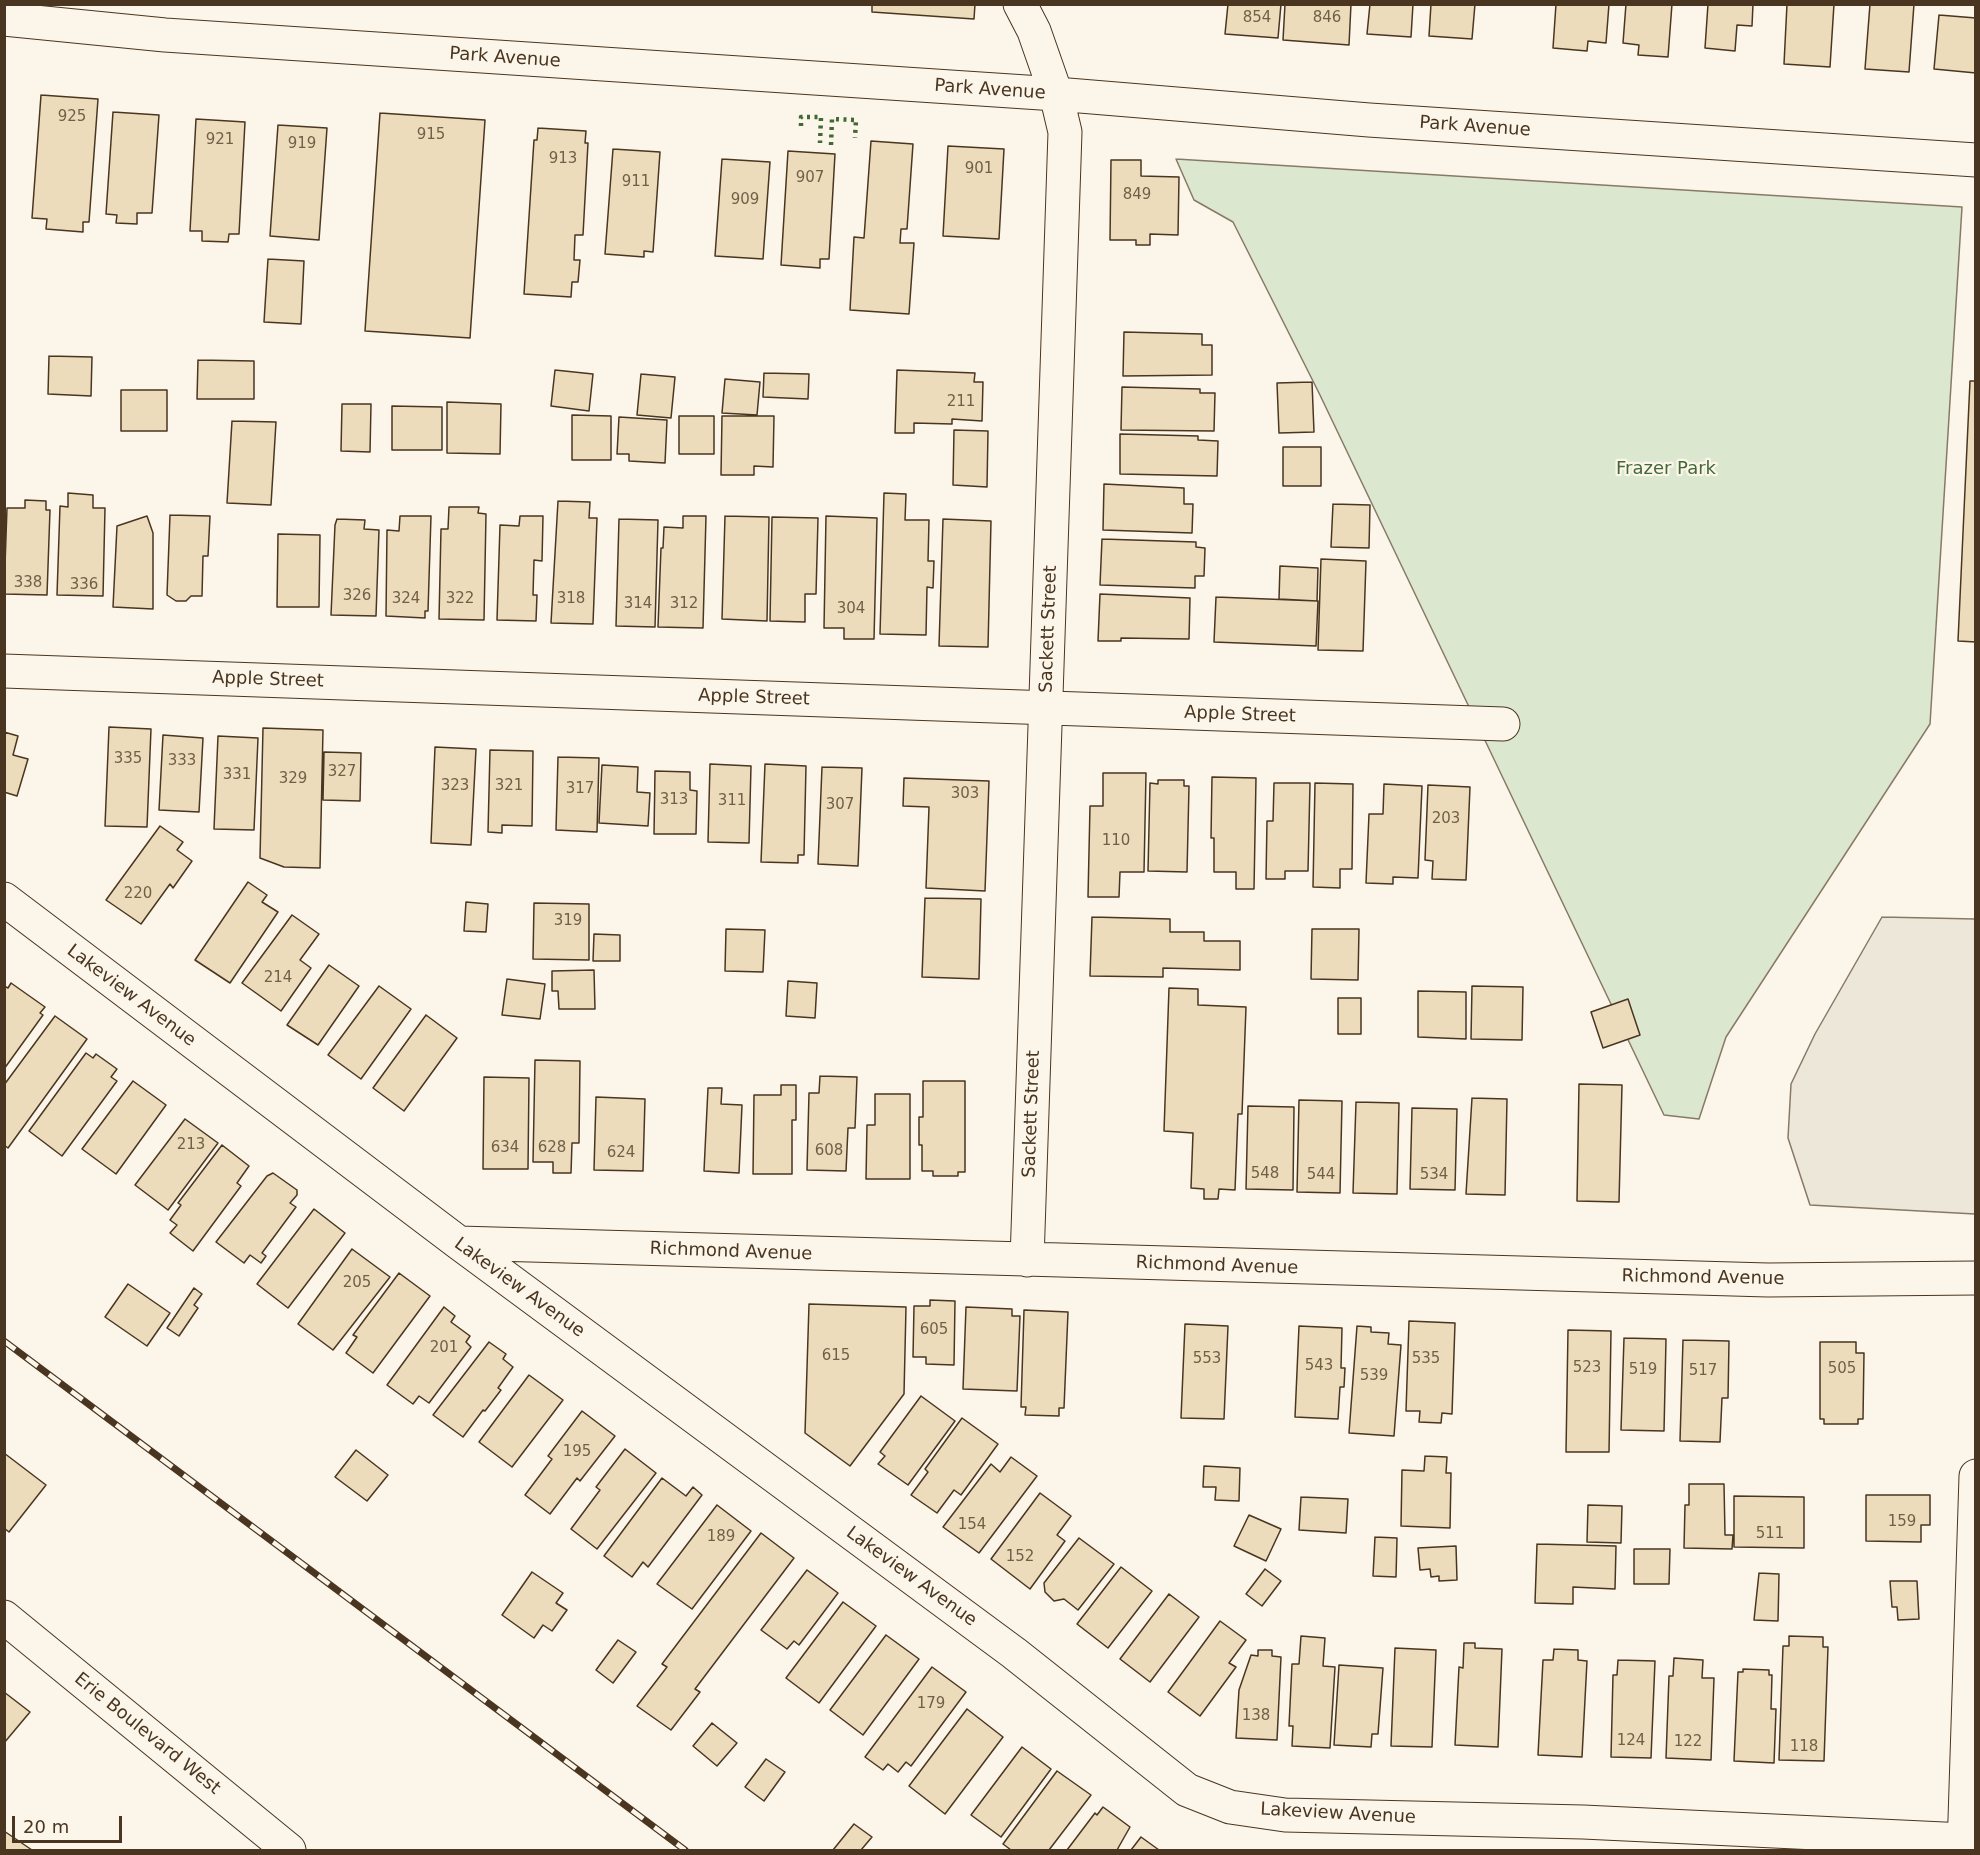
<!DOCTYPE html>
<style>
body{margin:0}
#map{position:relative;width:1980px;height:1855px;overflow:hidden;background:#fbf6e9;font-family:"DejaVu Sans",sans-serif}
canvas{display:block}
.frame{position:absolute;inset:0;border:6px solid #4a3520;pointer-events:none}
.scale{position:absolute;left:12px;top:1816px;width:110px;height:27px;box-sizing:border-box;border:3px solid #4a3520;border-top:0;padding-left:8px;font-size:18px;line-height:21px;white-space:nowrap;color:#4a3520;-webkit-text-stroke:4px #fbf6e9;paint-order:stroke}
</style>
<div id="map">
<canvas width="1980" height="1855"></canvas>
<div class="frame"></div>
<div class="scale">20 m</div>
</div>
<script>
const g = document.querySelector('canvas').getContext('2d');
g.lineJoin = 'round';
function paint(path, color) {
  g.fillStyle = color;
  g.fill(path, 'evenodd');
}
function poly(rows) {
  const path = new Path2D();
  for (const r of rows) {
    path.moveTo(r[0], r[1]);
    for (let i = 2; i < r.length; i += 2) path.lineTo(r[i], r[i + 1]);
  }
  return path;
}
function trace(path, color, width, dash) {
  g.strokeStyle = color;
  g.lineWidth = width;
  g.lineCap = dash ? 'butt' : 'round';
  g.setLineDash(dash || []);
  g.stroke(path);
}
function drawText(font, color, halo, rows, align = 'center') {
  g.font = font + ' "DejaVu Sans",sans-serif';
  g.lineWidth = 4.5;
  g.setLineDash([]);
  g.textBaseline = 'middle';
  g.strokeStyle = halo;
  g.fillStyle = color;
  for (const [text, x, y, turn = 0] of rows) {
    g.save();
    g.translate(x, y);
    g.rotate((+turn || 0) * Math.PI / 180);
    g.textAlign = isNaN(turn) ? turn : align;
    if (halo) g.strokeText(text, 0, 0);
    g.fillText(text, 0, 0);
    g.restore();
  }
}
const green = poly([
 [1176,159,1962,207,1930,724,1726,1037,1699,1119,1664,1115,1319,393,1233,222,1194,200,1176,159]
]);
const parking = poly([
 [1882,917,1975,919,1975,1214,1810,1205,1788,1138,1791,1084,1815,1034,1882,917]
]);
const building = poly([
 [872,4,975,4,974,19,872,12,872,4],
 [1228,4,1281,4,1278,38,1225,34,1228,4],
 [1285,4,1351,4,1349,45,1283,40,1285,4],
 [1370,4,1413,4,1411,37,1367,34,1370,4],
 [1431,4,1475,4,1472,39,1429,36,1431,4],
 [1556,4,1609,4,1606,43,1588,41,1587,51,1553,48,1556,4],
 [1626,4,1672,4,1668,57,1638,55,1639,45,1623,43,1626,4],
 [1708,4,1753,4,1752,26,1737,25,1735,51,1705,48,1708,4],
 [1787,4,1834,4,1830,67,1784,64,1787,4],
 [1870,4,1914,4,1909,72,1865,69,1870,4],
 [1939,15,1976,18,1976,73,1934,69,1939,15],
 [41,95,98,99,89,222,83,222,83,232,46,229,47,219,32,218,41,95],
 [113,112,159,115,152,213,137,213,137,224,116,223,117,215,106,214,113,112],
 [380,113,485,120,470,338,365,331,380,113],
 [196,119,245,122,239,234,229,234,228,242,202,241,202,231,190,231,196,119],
 [278,125,327,128,319,240,270,236,278,125],
 [538,128,586,131,585,143,588,143,583,235,575,235,574,260,580,260,578,282,572,282,571,297,524,294,534,140,537,140,538,128],
 [871,141,913,144,907,229,901,229,900,243,914,243,909,314,850,310,854,237,864,238,871,141],
 [948,146,1004,149,999,239,943,236,948,146],
 [613,149,660,152,653,252,644,251,644,257,605,254,613,149],
 [788,151,835,154,829,259,820,259,820,268,781,265,788,151],
 [722,159,770,162,763,259,715,256,722,159],
 [1111,160,1141,160,1141,176,1179,177,1178,235,1150,234,1150,245,1136,245,1136,240,1110,240,1111,160],
 [268,259,304,261,301,324,264,322,268,259],
 [1124,332,1202,334,1202,345,1212,345,1212,375,1123,376,1124,332],
 [49,356,92,357,91,396,48,394,49,356],
 [198,360,254,361,254,399,197,399,198,360],
 [555,370,593,374,589,411,551,406,555,370],
 [897,370,975,373,974,382,983,382,982,421,952,419,952,424,914,423,914,433,895,433,897,370],
 [764,373,809,374,808,399,763,397,764,373],
 [641,374,675,377,671,418,637,415,641,374],
 [725,379,760,382,757,415,722,413,725,379],
 [1970,381,1976,381,1976,642,1958,641,1970,381],
 [1312,382,1314,432,1279,433,1277,383,1312,382],
 [1122,387,1200,389,1200,393,1215,393,1214,431,1121,430,1122,387],
 [121,390,167,390,167,431,121,431,121,390],
 [447,402,501,404,500,454,447,453,447,402],
 [342,404,371,404,370,452,341,451,342,404],
 [392,406,442,407,442,450,392,450,392,406],
 [572,415,611,416,611,460,572,460,572,415],
 [679,416,714,416,714,454,679,454,679,416],
 [722,416,774,416,773,467,754,466,754,475,721,475,722,416],
 [619,417,667,420,665,463,629,461,629,454,617,454,619,417],
 [232,421,276,422,271,505,227,503,232,421],
 [954,430,988,431,987,487,953,485,954,430],
 [1120,434,1198,436,1198,440,1218,441,1217,476,1120,474,1120,434],
 [1283,447,1321,447,1321,486,1283,486,1283,447],
 [1104,484,1184,488,1184,504,1193,504,1192,533,1103,530,1104,484],
 [68,493,93,495,93,508,105,508,103,596,57,595,60,506,68,507,68,493],
 [884,493,906,494,905,520,929,520,928,561,934,561,933,588,927,587,926,635,880,634,884,493],
 [25,500,46,501,46,510,50,510,47,595,4,594,7,508,25,508,25,500],
 [558,501,590,502,589,518,597,518,593,624,551,623,558,501],
 [1333,504,1370,505,1369,548,1331,547,1333,504],
 [449,507,479,507,478,513,486,514,484,620,439,619,441,529,448,529,449,507],
 [170,515,210,516,208,556,203,556,202,596,191,596,186,601,176,601,167,595,170,515],
 [147,516,153,533,153,609,113,607,117,526,147,516],
 [400,516,431,516,428,611,425,611,425,618,386,616,387,530,399,531,400,516],
 [520,516,543,516,542,561,534,560,533,595,537,595,536,621,497,620,500,525,519,526,520,516],
 [683,516,706,516,703,628,658,627,661,548,663,548,664,527,683,528,683,516],
 [725,516,769,517,767,621,722,619,725,516],
 [826,516,877,518,874,639,844,639,844,628,824,628,826,516],
 [772,517,818,518,816,594,805,594,805,622,770,621,772,517],
 [337,519,365,520,364,529,379,530,376,616,331,615,335,525,337,519],
 [619,519,658,520,655,627,616,626,619,519],
 [943,519,991,521,988,647,939,646,943,519],
 [278,534,320,535,319,607,277,607,278,534],
 [1102,539,1196,542,1196,547,1205,548,1204,576,1195,576,1195,588,1100,585,1102,539],
 [1321,559,1366,561,1363,651,1318,650,1321,559],
 [1280,566,1318,568,1317,601,1279,599,1280,566],
 [1100,594,1190,598,1189,639,1121,638,1121,641,1098,641,1100,594],
 [1216,597,1318,601,1316,646,1214,642,1216,597],
 [109,727,151,729,147,827,105,826,109,727],
 [263,728,323,730,320,868,284,867,260,858,263,728],
 [4,732,18,736,13,755,28,759,17,796,4,792,4,732],
 [163,735,203,738,199,812,159,810,163,735],
 [218,736,258,738,254,830,214,829,218,736],
 [435,747,476,749,471,845,431,843,435,747],
 [490,750,533,751,532,826,502,825,502,833,488,832,490,750],
 [324,752,361,753,360,801,323,800,324,752],
 [558,757,599,758,597,832,556,830,558,757],
 [710,764,751,766,749,843,708,842,710,764],
 [765,764,806,766,804,855,798,855,798,863,761,862,765,764],
 [602,765,638,767,637,792,650,793,648,826,599,823,602,765],
 [822,767,862,768,858,866,818,864,822,767],
 [655,771,690,772,690,790,697,791,696,834,654,834,655,771],
 [1103,773,1146,773,1144,872,1120,872,1119,897,1088,897,1090,806,1103,806,1103,773],
 [1212,777,1256,778,1254,889,1236,889,1236,872,1214,872,1214,838,1211,838,1212,777],
 [904,778,989,781,985,891,926,888,929,807,903,806,904,778],
 [1158,780,1184,780,1184,786,1189,786,1187,872,1148,871,1150,783,1158,784,1158,780],
 [1274,783,1310,783,1308,871,1285,871,1285,879,1266,879,1267,821,1273,821,1274,783],
 [1315,783,1353,784,1352,869,1340,869,1340,888,1313,887,1315,783],
 [1384,784,1422,786,1418,878,1393,877,1393,884,1366,883,1369,814,1383,814,1384,784],
 [1428,785,1470,787,1466,880,1432,879,1433,861,1425,860,1428,785],
 [160,826,183,842,177,850,192,861,173,888,170,884,141,924,106,900,160,826],
 [248,882,267,895,262,902,278,912,230,983,195,960,248,882],
 [925,898,981,899,979,979,922,977,925,898],
 [466,902,488,904,486,932,464,931,466,902],
 [534,903,589,904,589,960,533,959,534,903],
 [292,915,319,934,300,960,311,968,281,1011,242,983,292,915],
 [1092,917,1170,919,1170,932,1204,932,1204,941,1240,941,1240,970,1163,968,1163,977,1090,976,1092,917],
 [726,929,765,930,763,972,725,971,726,929],
 [1312,929,1359,929,1358,980,1311,979,1312,929],
 [594,934,620,935,620,961,593,961,594,934],
 [329,965,359,986,318,1045,287,1025,329,965],
 [594,970,595,1009,559,1009,558,991,552,991,552,971,594,970],
 [507,979,545,984,540,1019,502,1015,507,979],
 [788,981,817,983,815,1018,786,1016,788,981],
 [11,983,45,1007,40,1013,43,1015,4,1069,4,986,8,988,11,983],
 [379,986,411,1009,361,1079,328,1055,379,986],
 [1472,986,1523,987,1522,1040,1471,1039,1472,986],
 [1169,988,1198,989,1198,1005,1246,1007,1242,1114,1238,1114,1235,1190,1219,1189,1218,1199,1204,1199,1204,1189,1191,1188,1193,1133,1164,1131,1169,988],
 [1418,991,1466,992,1466,1039,1418,1037,1418,991],
 [1338,998,1361,998,1361,1034,1338,1034,1338,998],
 [1628,999,1640,1035,1603,1048,1591,1012,1628,999],
 [426,1015,457,1038,404,1111,373,1088,426,1015],
 [55,1016,87,1039,8,1148,4,1145,4,1085,55,1016],
 [86,1053,93,1058,96,1054,117,1069,111,1077,117,1081,62,1156,29,1131,86,1053],
 [535,1060,580,1061,579,1143,572,1143,571,1173,553,1173,553,1162,533,1162,535,1060],
 [820,1076,857,1077,855,1128,848,1128,846,1171,807,1170,809,1093,819,1093,820,1076],
 [484,1077,529,1078,528,1169,483,1169,484,1077],
 [133,1081,166,1105,116,1174,82,1149,133,1081],
 [923,1081,965,1081,965,1172,958,1172,958,1176,933,1176,933,1171,922,1171,922,1145,919,1145,919,1117,923,1117,923,1081],
 [1579,1084,1622,1085,1619,1202,1577,1201,1579,1084],
 [781,1085,796,1085,796,1120,792,1120,792,1174,753,1174,754,1095,781,1095,781,1085],
 [708,1088,722,1088,721,1104,742,1105,739,1173,704,1171,708,1088],
 [875,1094,910,1094,910,1179,866,1179,867,1125,875,1125,875,1094],
 [596,1097,645,1099,643,1171,594,1170,596,1097],
 [1472,1098,1507,1099,1505,1195,1466,1194,1472,1098],
 [1299,1100,1342,1101,1340,1193,1297,1192,1299,1100],
 [1356,1102,1399,1103,1397,1194,1353,1193,1356,1102],
 [1248,1106,1294,1107,1293,1190,1246,1189,1248,1106],
 [1412,1108,1457,1109,1455,1190,1410,1189,1412,1108],
 [185,1119,218,1143,168,1210,135,1185,185,1119],
 [222,1145,249,1166,237,1183,241,1186,193,1251,170,1233,177,1225,170,1220,181,1205,178,1203,222,1145],
 [273,1173,297,1190,297,1195,290,1203,296,1207,262,1253,266,1256,261,1263,250,1255,244,1263,216,1242,267,1176,273,1173],
 [314,1209,345,1233,288,1308,257,1284,314,1209],
 [352,1249,390,1277,333,1350,298,1324,352,1249],
 [399,1273,430,1296,373,1373,346,1353,357,1337,353,1335,399,1273],
 [128,1284,170,1313,147,1346,105,1317,128,1284],
 [194,1288,202,1294,194,1305,198,1308,179,1336,167,1328,194,1288],
 [930,1300,955,1301,954,1365,926,1364,926,1357,913,1357,914,1306,930,1306,930,1300],
 [809,1304,906,1307,904,1394,850,1466,805,1433,809,1304],
 [444,1307,455,1316,451,1322,470,1336,466,1342,471,1347,429,1403,419,1396,413,1404,387,1385,444,1307],
 [966,1307,1012,1309,1012,1316,1020,1316,1017,1391,963,1389,966,1307],
 [1024,1310,1068,1312,1064,1408,1059,1408,1059,1416,1025,1415,1026,1407,1021,1407,1024,1310],
 [1409,1321,1455,1323,1452,1414,1442,1413,1441,1423,1419,1422,1420,1411,1406,1411,1409,1321],
 [1185,1324,1228,1326,1224,1419,1181,1418,1185,1324],
 [1299,1326,1342,1328,1341,1368,1345,1368,1344,1387,1340,1387,1338,1419,1295,1417,1299,1326],
 [1357,1326,1371,1327,1371,1332,1389,1333,1388,1344,1401,1345,1394,1436,1349,1433,1357,1326],
 [1568,1330,1611,1331,1609,1452,1566,1452,1568,1330],
 [1624,1338,1666,1339,1664,1431,1621,1430,1624,1338],
 [1683,1340,1729,1341,1728,1398,1722,1398,1720,1442,1680,1441,1683,1340],
 [489,1342,506,1354,503,1359,513,1367,498,1388,501,1390,485,1411,483,1410,463,1437,433,1415,489,1342],
 [1820,1342,1856,1342,1856,1353,1864,1353,1863,1419,1858,1419,1858,1424,1824,1424,1824,1419,1820,1419,1820,1342],
 [529,1375,563,1400,512,1467,479,1442,529,1375],
 [921,1396,955,1421,908,1485,878,1464,885,1456,880,1452,921,1396],
 [582,1411,615,1436,580,1481,577,1478,550,1514,525,1495,552,1459,548,1456,582,1411],
 [962,1418,998,1444,961,1495,954,1490,937,1513,911,1495,928,1472,925,1469,962,1418],
 [625,1449,656,1473,597,1549,571,1529,600,1490,596,1487,625,1449],
 [356,1450,388,1475,367,1501,335,1477,356,1450],
 [4,1453,46,1485,9,1532,4,1528,4,1453],
 [1425,1456,1447,1457,1446,1473,1451,1473,1450,1528,1401,1526,1402,1470,1424,1471,1425,1456],
 [1011,1457,1037,1476,979,1553,943,1527,991,1464,1000,1472,1011,1457],
 [1204,1466,1240,1468,1239,1501,1215,1500,1216,1487,1203,1487,1204,1466],
 [662,1478,686,1496,693,1487,702,1495,648,1567,643,1562,632,1577,604,1556,662,1478],
 [1689,1484,1724,1484,1725,1535,1733,1535,1732,1549,1684,1548,1685,1505,1689,1505,1689,1484],
 [1040,1493,1071,1516,1057,1535,1065,1541,1030,1589,991,1559,1040,1493],
 [1866,1495,1930,1495,1930,1525,1921,1525,1921,1542,1866,1541,1866,1495],
 [1734,1496,1804,1497,1804,1548,1734,1547,1734,1496],
 [1301,1497,1348,1499,1346,1533,1299,1530,1301,1497],
 [717,1505,751,1531,692,1609,657,1584,717,1505],
 [1588,1505,1622,1506,1621,1543,1587,1542,1588,1505],
 [1249,1515,1281,1529,1266,1561,1234,1546,1249,1515],
 [761,1533,794,1558,695,1689,700,1692,671,1730,637,1706,667,1667,662,1664,761,1533],
 [1375,1537,1397,1538,1396,1577,1373,1576,1375,1537],
 [1079,1538,1114,1564,1078,1610,1064,1599,1054,1601,1045,1592,1044,1583,1079,1538],
 [1537,1544,1616,1546,1615,1589,1573,1587,1573,1604,1535,1603,1537,1544],
 [1456,1546,1457,1580,1439,1581,1439,1576,1431,1577,1430,1569,1420,1570,1418,1548,1456,1546],
 [1634,1549,1670,1549,1669,1584,1634,1584,1634,1549],
 [1121,1567,1152,1591,1108,1648,1077,1624,1121,1567],
 [1265,1569,1281,1581,1262,1606,1246,1594,1265,1569],
 [807,1570,838,1593,799,1645,794,1641,787,1649,761,1630,807,1570],
 [532,1572,563,1593,556,1603,567,1610,552,1631,543,1625,534,1638,502,1615,532,1572],
 [1759,1573,1779,1574,1778,1621,1754,1620,1759,1573],
 [1890,1581,1917,1581,1919,1619,1898,1620,1897,1607,1892,1607,1890,1581],
 [1169,1594,1199,1617,1150,1682,1120,1659,1169,1594],
 [843,1602,876,1626,819,1703,786,1678,843,1602],
 [1220,1621,1246,1640,1229,1663,1236,1667,1200,1716,1168,1692,1220,1621],
 [886,1635,919,1659,863,1735,830,1710,886,1635],
 [1301,1636,1325,1638,1323,1666,1335,1667,1330,1748,1292,1746,1293,1726,1289,1726,1292,1664,1299,1664,1301,1636],
 [1789,1636,1823,1637,1823,1647,1828,1647,1824,1761,1779,1760,1783,1646,1789,1646,1789,1636],
 [618,1640,636,1652,613,1683,596,1670,618,1640],
 [1464,1643,1475,1643,1475,1648,1502,1649,1498,1747,1455,1745,1459,1667,1463,1668,1464,1643],
 [1395,1648,1436,1650,1432,1747,1391,1746,1395,1648],
 [1554,1649,1578,1650,1578,1660,1587,1661,1582,1757,1538,1755,1543,1660,1553,1660,1554,1649],
 [1258,1650,1272,1650,1272,1656,1281,1657,1277,1740,1236,1738,1239,1690,1251,1655,1258,1656,1258,1650],
 [1674,1658,1703,1660,1702,1678,1714,1678,1711,1760,1666,1758,1669,1676,1673,1676,1674,1658],
 [1618,1660,1655,1661,1651,1758,1611,1757,1613,1675,1617,1675,1618,1660],
 [1339,1665,1383,1668,1378,1734,1372,1734,1371,1747,1334,1745,1339,1665],
 [932,1667,966,1692,911,1766,906,1762,898,1772,888,1764,883,1770,865,1757,932,1667],
 [1743,1669,1769,1670,1769,1675,1772,1675,1771,1709,1776,1709,1774,1763,1734,1761,1738,1672,1743,1672,1743,1669],
 [4,1692,30,1712,4,1743,4,1692],
 [967,1709,1003,1737,945,1814,909,1786,967,1709],
 [712,1723,737,1743,717,1766,693,1746,712,1723],
 [1022,1747,1051,1769,1001,1837,971,1815,1022,1747],
 [766,1759,785,1772,764,1801,745,1787,766,1759],
 [1057,1771,1091,1795,1049,1850,1011,1850,1003,1844,1057,1771],
 [1103,1807,1130,1827,1117,1850,1067,1850,1095,1813,1097,1815,1103,1807],
 [854,1824,872,1837,861,1850,833,1850,854,1824],
 [4,1831,32,1850,4,1850,4,1831],
 [1141,1837,1159,1850,1131,1850,1141,1837]
]);
const minor = poly([
 [1020,4,1034,31,1056,94,1065,132,1027,1260],
 [4,19,165,35,1056,94,1369,120,1976,160],
 [4,671,1503,724],
 [4,899,459,1243,1014,1653,1187,1790,1230,1807,1285,1815,1583,1822,1965,1840],
 [459,1243,1768,1280,1976,1278],
 [1964,1850,1976,1476]
]);
const secondary = poly([
 [4,1617,289,1850]
]);
const rail = poly([
 [4,1341,685,1850]
]);
const hedge = poly([
 [801,126,801,117,821,117,820,143],
 [831,145,832,119,856,120,855,138]
]);
const numberNames = [
 ["854",1257,18],
 ["846",1327,18],
 ["925",72,117],
 ["915",431,135],
 ["921",220,140],
 ["919",302,144],
 ["913",563,159],
 ["901",979,169],
 ["907",810,178],
 ["911",636,182],
 ["849",1137,195],
 ["909",745,200],
 ["211",961,402],
 ["338",28,583],
 ["336",84,585],
 ["326",357,596],
 ["324",406,599],
 ["322",460,599],
 ["318",571,599],
 ["314",638,604],
 ["312",684,604],
 ["304",851,609],
 ["335",128,759],
 ["333",182,761],
 ["327",342,772],
 ["331",237,775],
 ["329",293,779],
 ["323",455,786],
 ["321",509,786],
 ["317",580,789],
 ["303",965,794],
 ["313",674,800],
 ["311",732,801],
 ["307",840,805],
 ["203",1446,819],
 ["110",1116,841],
 ["220",138,894],
 ["319",568,921],
 ["214",278,978],
 ["213",191,1145],
 ["634",505,1148],
 ["628",552,1148],
 ["608",829,1151],
 ["624",621,1153],
 ["548",1265,1174],
 ["544",1321,1175],
 ["534",1434,1175],
 ["205",357,1283],
 ["605",934,1330],
 ["201",444,1348],
 ["615",836,1356],
 ["553",1207,1359],
 ["535",1426,1359],
 ["543",1319,1366],
 ["523",1587,1368],
 ["505",1842,1369],
 ["519",1643,1370],
 ["517",1703,1371],
 ["539",1374,1376],
 ["195",577,1452],
 ["159",1902,1522],
 ["154",972,1525],
 ["511",1770,1534],
 ["189",721,1537],
 ["152",1020,1557],
 ["179",931,1704],
 ["138",1256,1716],
 ["124",1631,1741],
 ["122",1688,1742],
 ["118",1804,1747]
];
const streetNames = [
 ["Park Avenue",505,58,4],
 ["Park Avenue",990,90,4],
 ["Park Avenue",1475,127,4],
 ["Sackett Street",1049,629,-88],
 ["Apple Street",268,680,2],
 ["Apple Street",754,698,2],
 ["Apple Street",1240,715,2],
 ["Lakeview Avenue",131,996,37],
 ["Sackett Street",1032,1114,-88],
 ["Richmond Avenue",731,1252,2],
 ["Richmond Avenue",1217,1266,2],
 ["Richmond Avenue",1703,1278,1],
 ["Lakeview Avenue",519,1288,36],
 ["Lakeview Avenue",911,1577,36],
 ["Erie Boulevard West",147,1734,39],
 ["Lakeview Avenue",1338,1814,3]
];
const parkNames = [
 ["Frazer Park",1666,469]
];
paint(green, '#dce7d0');
trace(green, '#887966', 1.5);
paint(parking, '#ede7d9');
trace(parking, '#887966', 1.5);
paint(building, '#ecdcbc');
trace(building, '#4a3520', 1.5);
trace(minor, '#4a3520', 35);
trace(secondary, '#4a3520', 35);
trace(minor, '#fbf6e9', 33);
trace(secondary, '#fbf6e9', 33);
trace(rail, '#4a3520', 7);
trace(rail, '#fbf6e9', 4.5, [14]);
trace(hedge, '#436837', 4.5, [3, 4.5]);
drawText('15px', '#725f47', null, numberNames);
drawText('18px', '#4a3520', '#fbf6e9', streetNames);
drawText('18px', '#436837', '#fbf6e9', parkNames);
</script>
